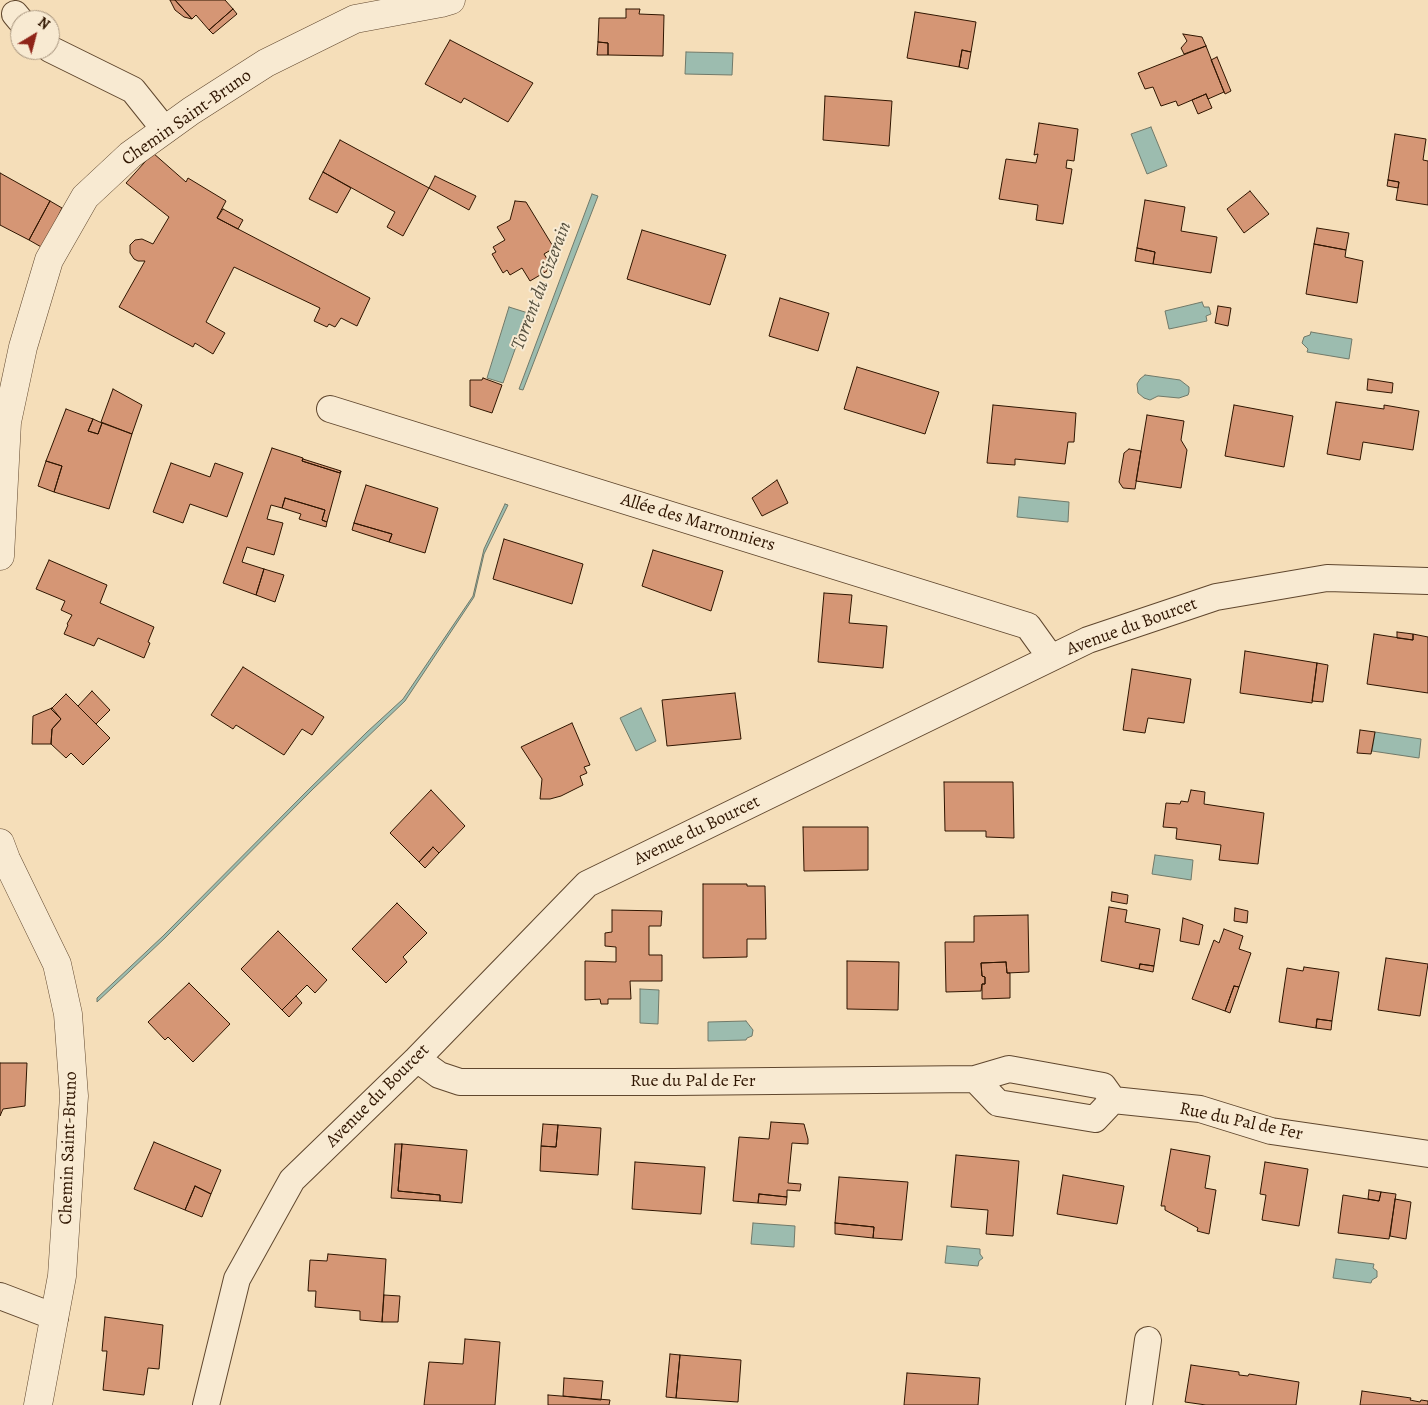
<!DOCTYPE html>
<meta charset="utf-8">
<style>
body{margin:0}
#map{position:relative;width:1428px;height:1405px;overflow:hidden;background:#f5deb9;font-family:Alegreya,serif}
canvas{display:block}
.north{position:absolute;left:10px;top:10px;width:50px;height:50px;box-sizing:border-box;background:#f8ead2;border:1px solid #a8957e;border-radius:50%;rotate:37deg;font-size:14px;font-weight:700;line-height:20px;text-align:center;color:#2f1500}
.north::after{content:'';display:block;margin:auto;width:18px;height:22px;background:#8f2418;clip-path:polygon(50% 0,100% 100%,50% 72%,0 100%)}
</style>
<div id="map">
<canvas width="1428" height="1405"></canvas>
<div class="north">N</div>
</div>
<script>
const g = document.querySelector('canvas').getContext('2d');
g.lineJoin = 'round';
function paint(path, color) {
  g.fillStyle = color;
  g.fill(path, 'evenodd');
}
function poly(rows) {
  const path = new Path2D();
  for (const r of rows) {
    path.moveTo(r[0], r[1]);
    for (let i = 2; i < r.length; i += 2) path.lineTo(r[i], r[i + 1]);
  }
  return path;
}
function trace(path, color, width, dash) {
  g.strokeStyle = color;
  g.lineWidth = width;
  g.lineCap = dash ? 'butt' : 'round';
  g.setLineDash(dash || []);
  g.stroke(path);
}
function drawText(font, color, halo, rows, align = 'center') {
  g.font = font + ' Alegreya,serif';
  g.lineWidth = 4;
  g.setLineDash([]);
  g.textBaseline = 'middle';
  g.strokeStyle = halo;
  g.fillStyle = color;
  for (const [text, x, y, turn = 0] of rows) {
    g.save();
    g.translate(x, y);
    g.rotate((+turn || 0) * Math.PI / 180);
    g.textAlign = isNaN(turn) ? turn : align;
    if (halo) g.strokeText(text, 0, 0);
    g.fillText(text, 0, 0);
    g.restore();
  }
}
const water = poly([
 [686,52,733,53,732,75,685,74,686,52],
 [1151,127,1167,166,1147,174,1131,134,1151,127],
 [592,194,598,196,523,390,519,389,592,194],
 [1202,302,1204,307,1209,307,1211,314,1206,316,1207,321,1169,329,1165,311,1202,302],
 [509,307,528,313,503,383,487,378,509,307],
 [1311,332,1352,339,1349,359,1307,352,1308,349,1302,343,1304,337,1310,335,1311,332],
 [1145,375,1180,380,1189,387,1189,392,1188,395,1179,398,1158,396,1150,400,1144,398,1138,393,1137,384,1140,379,1145,375],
 [1019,497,1069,502,1068,522,1017,517,1019,497],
 [505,504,508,505,484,554,474,597,405,701,313,789,165,938,97,1002,97,998,163,936,305,793,367,732,403,699,473,596,484,549,505,504],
 [641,708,656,741,636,751,620,718,641,708],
 [1375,732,1421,739,1419,758,1372,751,1375,732],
 [1155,855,1193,860,1191,880,1152,874,1155,855],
 [640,989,659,990,658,1024,640,1023,640,989],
 [746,1021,753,1030,752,1036,747,1038,746,1040,708,1041,708,1022,746,1021],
 [753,1223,795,1226,794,1247,751,1244,753,1223],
 [947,1246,980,1249,980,1254,983,1258,979,1261,978,1266,945,1263,947,1246],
 [1336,1259,1374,1264,1373,1268,1377,1271,1377,1277,1372,1280,1371,1283,1333,1278,1336,1259]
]);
const building = poly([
 [170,0,175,0,192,19,184,17,175,10,170,0],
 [175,0,225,0,233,9,209,30,196,15,192,19,175,0],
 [233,9,237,14,213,34,209,30,233,9],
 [626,9,640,9,639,14,664,15,663,56,608,55,608,43,598,42,599,18,626,18,626,9],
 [915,12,976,22,971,52,962,50,959,67,907,58,915,12],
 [1183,34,1202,37,1206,46,1184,54,1181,48,1187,41,1183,34],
 [450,40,533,83,508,122,464,98,461,103,425,84,450,40],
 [598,42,608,43,608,55,597,55,598,42],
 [1206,46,1224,92,1208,99,1206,94,1178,106,1176,101,1161,106,1153,87,1145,89,1138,73,1206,46],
 [962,50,971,52,968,69,959,67,962,50],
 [1217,57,1231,91,1225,94,1211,60,1217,57],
 [1206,94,1212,108,1198,114,1192,100,1206,94],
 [825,96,892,101,889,146,823,140,825,96],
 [1039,123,1078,129,1074,161,1067,160,1066,168,1072,169,1063,224,1036,220,1038,205,999,199,1006,159,1036,163,1038,154,1034,155,1039,123],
 [1395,134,1426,139,1423,160,1428,161,1428,205,1396,200,1399,182,1388,180,1395,134],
 [340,140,429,188,403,236,387,227,395,212,323,172,340,140],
 [153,153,186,182,188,178,226,201,217,218,370,298,357,326,341,318,335,327,329,324,327,327,314,321,320,308,234,267,206,322,225,333,213,354,195,343,193,347,119,307,145,261,138,261,134,259,130,253,130,245,135,240,142,239,153,244,169,217,126,183,153,153],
 [323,172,351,188,337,213,309,199,323,172],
 [0,173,50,201,29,240,0,225,0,173],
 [435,176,476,196,469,210,429,188,435,176],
 [1388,180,1399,182,1398,188,1387,186,1388,180],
 [1250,191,1269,214,1244,233,1227,209,1250,191],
 [1145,200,1185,207,1181,231,1217,237,1211,273,1153,264,1155,252,1137,248,1145,200],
 [50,201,62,208,43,248,29,240,50,201],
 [515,201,526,202,554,248,544,254,549,262,547,271,530,281,522,268,510,275,507,270,503,273,492,254,496,252,493,247,505,240,497,227,510,220,515,201],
 [223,209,243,220,238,229,217,218,223,209],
 [1317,228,1349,233,1346,250,1314,244,1317,228],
 [642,230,726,255,710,305,627,279,642,230],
 [1314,244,1346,250,1345,257,1363,261,1357,303,1306,294,1314,244],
 [1137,248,1155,252,1153,264,1135,261,1137,248],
 [780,298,829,313,818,351,769,336,780,298],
 [1218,306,1231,308,1228,326,1215,323,1218,306],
 [857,367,939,392,925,434,844,409,857,367],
 [483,378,502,385,492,413,470,406,470,380,482,380,483,378],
 [1368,379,1393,383,1392,393,1367,390,1368,379],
 [113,389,142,405,132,434,101,422,113,389],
 [1336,402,1384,409,1384,405,1419,411,1413,450,1363,442,1360,460,1327,454,1336,402],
 [993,405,1076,413,1074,442,1068,442,1065,464,1015,459,1015,465,987,463,993,405],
 [1234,405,1293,416,1284,467,1225,456,1234,405],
 [66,409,93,419,88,431,98,434,102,423,132,434,109,509,54,492,62,466,46,461,66,409],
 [1147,415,1184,421,1181,440,1187,450,1181,488,1136,481,1147,415],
 [93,419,102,423,98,434,88,431,93,419],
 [272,448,303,458,302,461,340,473,341,471,327,522,322,520,325,510,285,498,282,508,271,505,267,519,283,523,274,555,247,547,242,562,264,569,256,595,223,583,272,448],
 [1129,449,1141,451,1135,489,1123,488,1119,482,1124,453,1129,449],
 [303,459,341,471,340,473,302,461,303,459],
 [46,461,62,466,54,492,38,486,46,461],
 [171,463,210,477,215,463,243,473,227,517,190,504,183,523,153,512,171,463],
 [777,480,788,503,762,516,752,498,777,480],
 [366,485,438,508,425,553,389,542,392,534,354,523,366,485],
 [285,498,325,510,322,520,327,522,326,527,299,519,301,514,282,508,285,498],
 [354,523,392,534,389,542,352,530,354,523],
 [504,539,583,564,572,604,493,579,504,539],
 [653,550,723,571,711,611,642,586,653,550],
 [49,560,107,585,100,603,154,627,148,642,150,643,144,658,98,638,94,646,64,634,68,625,67,624,72,615,61,610,65,601,36,589,49,560],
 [264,569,284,575,275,602,256,595,264,569],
 [824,593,852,595,849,623,887,626,883,668,818,662,824,593],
 [1397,632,1413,634,1413,640,1397,638,1397,632],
 [1374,634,1413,640,1413,634,1428,637,1428,693,1367,684,1374,634],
 [1245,651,1317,663,1312,703,1240,693,1245,651],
 [1317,663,1328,665,1323,702,1312,701,1317,663],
 [243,667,324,717,312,735,302,729,284,755,236,725,233,729,211,715,243,667],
 [1132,669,1191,679,1184,723,1148,718,1145,733,1123,730,1132,669],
 [92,691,110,710,96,724,78,706,92,691],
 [735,693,741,739,667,746,662,700,735,693],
 [66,694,110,738,83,765,71,753,66,758,51,744,52,729,61,719,51,709,66,694],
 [52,708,61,719,52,729,51,744,32,744,33,716,52,708],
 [572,723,590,765,584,767,587,773,580,776,583,785,561,796,550,799,540,799,542,779,521,747,572,723],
 [1360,730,1375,732,1371,754,1357,753,1360,730],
 [944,782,1013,782,1014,838,986,837,986,831,945,831,944,782],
 [431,790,465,826,439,853,433,847,419,862,390,833,431,790],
 [1191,790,1205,792,1204,804,1264,813,1258,864,1219,860,1221,845,1176,839,1177,828,1163,827,1166,803,1180,804,1181,801,1188,802,1191,790],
 [803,827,868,827,868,870,804,871,803,827],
 [433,847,439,853,425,868,419,862,433,847],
 [703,884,747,884,747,886,765,886,766,939,747,939,747,957,703,958,703,884],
 [1112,892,1128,895,1127,904,1111,901,1112,892],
 [397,903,427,933,403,957,407,962,386,983,352,949,397,903],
 [1109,907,1127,910,1125,922,1160,929,1154,966,1140,964,1139,969,1101,961,1109,907],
 [1235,908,1248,911,1247,923,1234,921,1235,908],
 [612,910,662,911,661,926,649,926,649,955,662,955,662,981,630,981,631,999,608,999,608,1004,601,1004,600,999,585,1000,585,961,616,962,616,947,605,946,605,933,612,932,612,910],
 [1028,915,1029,972,1007,973,1006,962,981,963,982,976,985,977,985,984,982,984,981,991,946,992,945,942,974,942,974,916,1028,915],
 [1183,918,1203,925,1199,945,1180,941,1183,918],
 [1224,929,1243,936,1239,949,1251,953,1239,987,1234,986,1225,1011,1192,999,1214,940,1219,943,1224,929],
 [278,931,327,980,315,993,307,985,282,1010,241,969,278,931],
 [1386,958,1428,964,1420,1016,1378,1010,1386,958],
 [847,961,899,962,898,1010,847,1009,847,961],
 [1006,962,1007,973,1010,973,1010,998,982,999,982,984,985,984,985,977,982,976,981,963,1006,962],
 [1140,964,1154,966,1153,972,1139,969,1140,964],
 [1304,967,1339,972,1332,1021,1317,1019,1316,1028,1279,1022,1287,968,1303,971,1304,967],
 [189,983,230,1024,193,1062,168,1037,165,1040,148,1022,189,983],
 [1234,986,1239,987,1230,1013,1225,1011,1234,986],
 [296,996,302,1003,289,1017,282,1010,296,996],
 [1317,1019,1332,1021,1331,1030,1316,1028,1317,1019],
 [0,1063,27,1063,25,1106,3,1109,0,1116,0,1063],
 [771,1122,804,1124,808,1139,808,1144,792,1143,788,1183,801,1184,800,1191,787,1190,787,1197,759,1194,758,1203,733,1201,739,1137,769,1139,771,1122],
 [543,1124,558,1125,556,1147,541,1146,543,1124],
 [558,1125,601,1128,598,1175,540,1171,541,1146,556,1147,558,1125],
 [154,1142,221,1170,211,1194,195,1186,185,1210,134,1189,154,1142],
 [395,1144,402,1144,398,1191,440,1195,440,1201,391,1198,395,1144],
 [402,1144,467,1150,462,1203,440,1201,440,1195,398,1191,402,1144],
 [1171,1149,1210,1156,1205,1188,1216,1190,1209,1234,1197,1231,1198,1228,1165,1210,1165,1206,1161,1206,1171,1149],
 [956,1155,1019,1161,1013,1236,986,1234,988,1210,951,1207,956,1155],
 [635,1162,705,1167,701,1214,632,1209,635,1162],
 [1265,1162,1308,1169,1299,1226,1262,1220,1266,1195,1260,1194,1265,1162],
 [1063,1175,1124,1186,1117,1224,1057,1214,1063,1175],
 [839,1177,908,1182,902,1240,873,1238,874,1227,835,1223,839,1177],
 [195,1186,211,1194,202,1217,185,1210,195,1186],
 [1369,1190,1381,1192,1379,1201,1368,1199,1369,1190],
 [1381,1192,1396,1194,1389,1239,1338,1233,1343,1195,1379,1201,1381,1192],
 [759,1194,787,1197,786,1205,758,1203,759,1194],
 [1395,1199,1411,1202,1406,1239,1390,1236,1395,1199],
 [835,1223,874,1227,873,1238,835,1234,835,1223],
 [328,1254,386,1259,382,1322,360,1320,360,1311,315,1307,316,1291,308,1291,310,1260,327,1261,328,1254],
 [384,1295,400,1296,398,1322,382,1322,384,1295],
 [105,1317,163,1325,159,1369,148,1368,144,1395,103,1390,107,1351,102,1351,105,1317],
 [465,1339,500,1342,495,1405,424,1405,429,1362,463,1364,465,1339],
 [670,1354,680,1355,676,1398,666,1397,670,1354],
 [680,1355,741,1360,738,1402,676,1398,680,1355],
 [1191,1365,1239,1372,1239,1375,1248,1376,1249,1374,1299,1382,1296,1405,1206,1405,1185,1402,1191,1365],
 [907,1373,980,1378,978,1405,904,1405,907,1373],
 [564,1378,603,1381,601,1400,563,1396,564,1378],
 [1362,1391,1411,1398,1410,1400,1420,1402,1421,1400,1428,1401,1428,1405,1360,1405,1362,1391],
 [548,1395,610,1400,609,1405,548,1405,548,1395]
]);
const minor = poly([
 [15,14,20,20],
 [50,49,133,90,165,130],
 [330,409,1028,626,1051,658],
 [417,1059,439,1075,460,1082,673,1082,975,1079,1009,1069,1103,1086,1113,1100,1200,1109,1271,1131,1428,1154],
 [975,1079,998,1103,1095,1119,1113,1100],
 [0,1296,55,1317],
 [206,1405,237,1279,292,1180,417,1059,587,884,1088,640,1216,597,1327,578,1428,581],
 [1139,1405,1148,1340]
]);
const tertiary = poly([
 [0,556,7,422,23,347,49,260,85,197,130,155,191,111,266,63,355,19,441,3,451,0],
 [0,843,6,859,57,964,68,1014,74,1096,62,1276,38,1405]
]);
const streetNames = [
 ["Chemin Saint-Bruno",187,118,-35],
 ["Allée des Marronniers",698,523,17],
 ["Avenue du Bourcet",1132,627,-20],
 ["Avenue du Bourcet",697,831,-26],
 ["Rue du Pal de Fer",693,1082],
 ["Avenue du Bourcet",378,1096,-45],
 ["Rue du Pal de Fer",1241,1122,12],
 ["Chemin Saint-Bruno",69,1148,-88]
];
const waterNames = [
 ["Torrent du Cizerain",542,286,-69]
];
paint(water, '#9cbcaf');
trace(water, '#707969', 1);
paint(building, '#d59675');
trace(building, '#2f1500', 1);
trace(minor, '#60472e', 28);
trace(tertiary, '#60472e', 29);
trace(minor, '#f8ead2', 26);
trace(tertiary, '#f8ead2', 28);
drawText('18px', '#2f1500', '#f8ead2', streetNames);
drawText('italic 19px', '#554f3d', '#f8ead2', waterNames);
</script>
